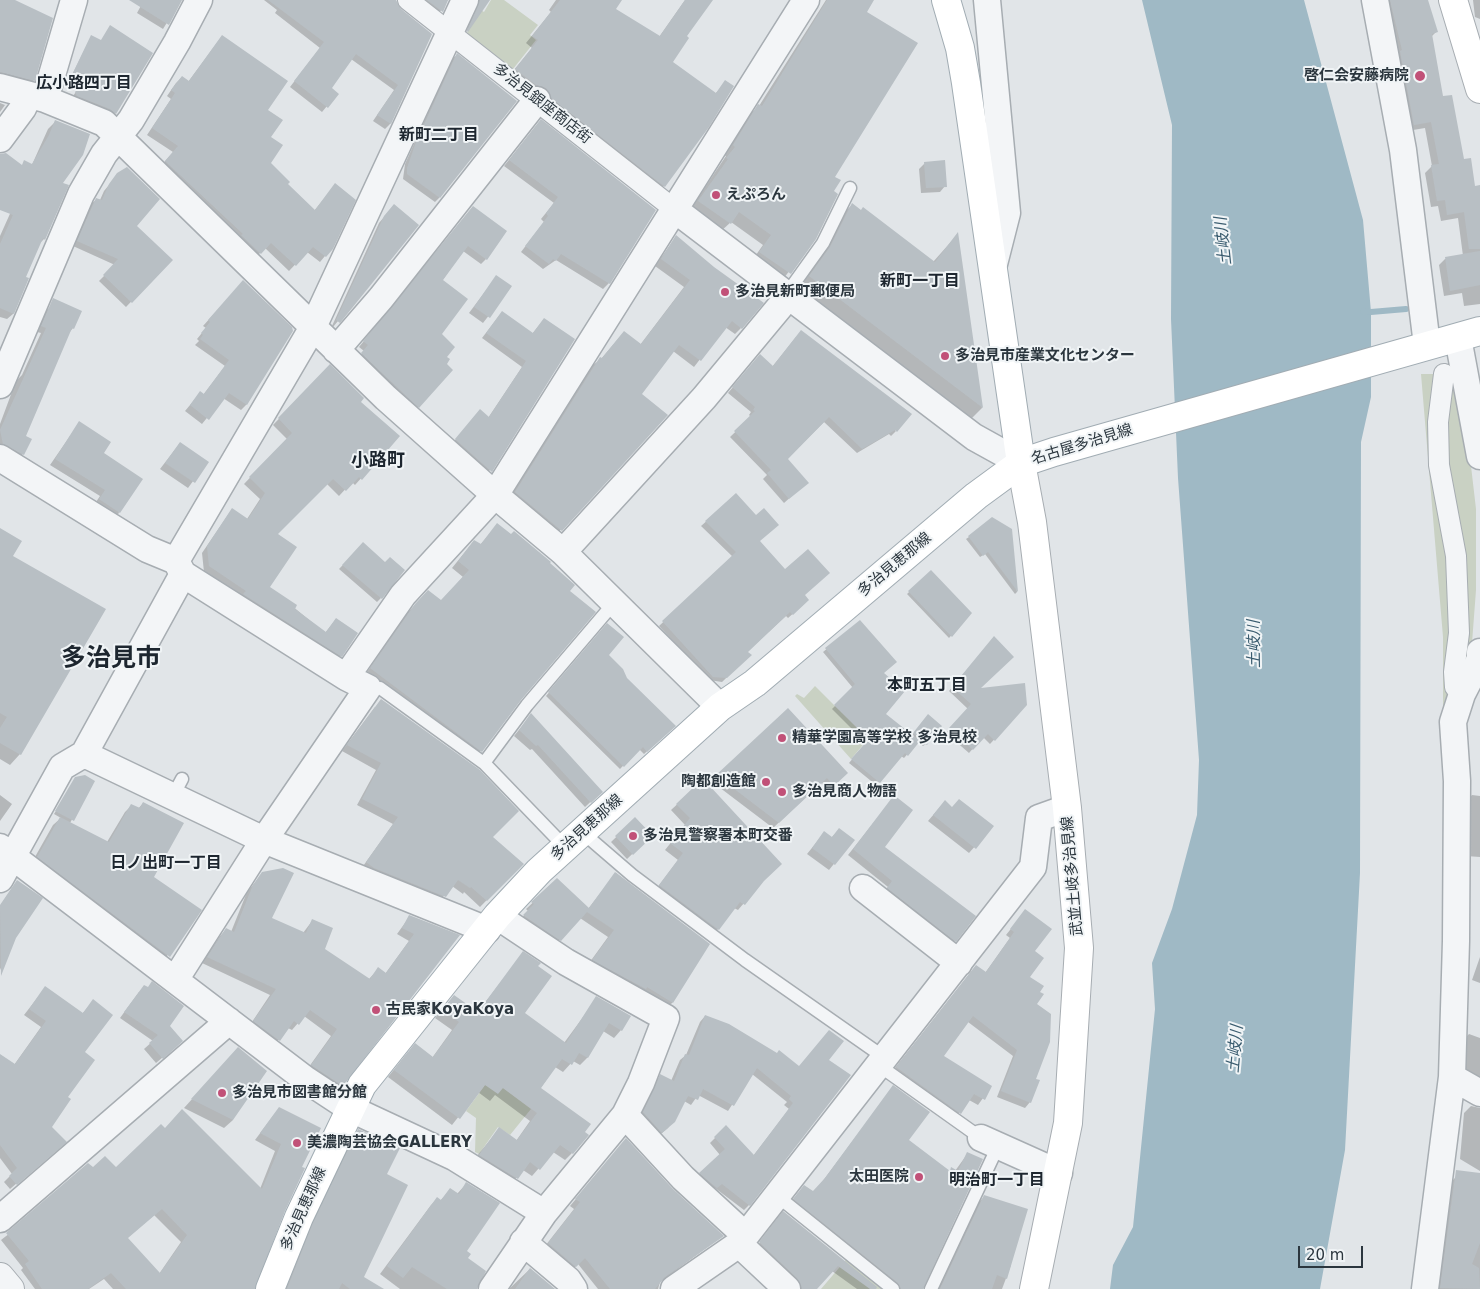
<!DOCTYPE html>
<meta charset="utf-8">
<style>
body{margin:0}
#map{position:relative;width:1480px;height:1289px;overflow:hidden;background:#e1e5e8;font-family:"DejaVu Sans",sans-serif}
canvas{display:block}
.scale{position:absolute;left:1298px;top:1246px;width:65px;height:22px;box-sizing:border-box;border:2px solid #2b363e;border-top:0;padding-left:6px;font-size:15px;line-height:18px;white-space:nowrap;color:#2b363e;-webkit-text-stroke:4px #f0f4f6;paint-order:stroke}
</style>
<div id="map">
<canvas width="1480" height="1289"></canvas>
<div class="scale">20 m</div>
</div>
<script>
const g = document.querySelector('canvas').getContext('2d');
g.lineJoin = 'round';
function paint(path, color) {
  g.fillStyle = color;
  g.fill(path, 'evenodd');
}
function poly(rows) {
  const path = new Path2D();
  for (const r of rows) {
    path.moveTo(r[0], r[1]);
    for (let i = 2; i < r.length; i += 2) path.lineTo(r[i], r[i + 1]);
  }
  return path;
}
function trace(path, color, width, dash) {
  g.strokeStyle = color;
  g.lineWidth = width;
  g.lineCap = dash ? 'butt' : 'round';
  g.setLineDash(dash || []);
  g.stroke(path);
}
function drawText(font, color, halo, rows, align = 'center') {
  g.font = font + ' "DejaVu Sans","Noto Sans JP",sans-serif';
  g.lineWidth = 4;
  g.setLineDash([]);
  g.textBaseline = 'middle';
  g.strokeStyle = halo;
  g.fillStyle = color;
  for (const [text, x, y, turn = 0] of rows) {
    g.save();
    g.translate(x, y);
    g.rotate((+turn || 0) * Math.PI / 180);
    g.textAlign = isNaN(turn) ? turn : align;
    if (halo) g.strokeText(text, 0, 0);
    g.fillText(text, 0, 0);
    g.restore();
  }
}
const green = poly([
 [491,0,504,0,538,25,530,35,536,40,513,69,467,33,479,9,484,12],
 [1421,374,1451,374,1471,466,1476,509,1476,590,1472,643,1443,717,1443,637],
 [815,686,868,739,851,759,795,696,797,694,804,698],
 [485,1085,503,1088,531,1109,510,1135,498,1127,479,1154,475,1152,476,1118,466,1111],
 [850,1255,891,1289,821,1289]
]);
const water = poly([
 [1142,0,1304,0,1363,220,1371,312,1371,397,1361,442,1360,873,1345,1150,1320,1289,1110,1289,1113,1265,1133,1227,1155,1009,1152,963,1172,909,1197,815,1199,760,1178,478,1171,319,1172,125]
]);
const shadow = poly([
 [12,0,34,80,27,87,0,81,0,1],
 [144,0,181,0,163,29,137,13],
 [264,0,395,0,396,5,431,35,390,124,385,129,373,121,394,90,351,59,330,89,337,94,322,112,290,87,320,48,275,13,277,10],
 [416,0,448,0,437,16],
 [474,0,488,0,466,33,475,5],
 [556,0,593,0,659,37,685,0,710,0,686,37,672,63,715,94,726,82,664,186,657,193,509,76,532,48,526,43,551,12,549,10],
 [826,0,873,0,865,13,832,191,815,238,780,283,751,262,763,245,731,222,720,232,689,211,726,156,724,155,749,115,759,106],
 [1381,0,1426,0,1436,32,1431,37,1442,98,1463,161,1474,187,1480,186,1480,304,1464,306,1462,293,1444,296,1439,265,1445,259,1463,256,1458,218,1441,221,1438,206,1431,207,1425,173,1432,166,1425,128,1407,131],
 [1473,0,1480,0,1480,19,1475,17],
 [222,36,267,110,269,164,286,184,314,211,335,185,325,256,320,262,307,252,289,271,265,248,255,258,160,167,173,152,147,135,171,99,167,96,176,83,182,77,188,82],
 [91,37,115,113,112,117,73,96,78,89,68,83],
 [457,55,439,198,435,202,403,179,405,164,452,59],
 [0,103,5,105,0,112],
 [56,121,62,183,44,239,39,244,0,249,0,236,48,129],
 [536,126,609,283,603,289,556,260,543,269,521,252,544,222,541,219,554,203,504,166],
 [925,163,945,186,940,192,921,193,919,169],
 [118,174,136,226,171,260,126,307,99,281,115,265,73,246,91,204,97,199,100,200,104,191],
 [852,205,933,262,957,235,982,408,966,424,794,293,835,221],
 [389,211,418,225,333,327,332,326,379,223],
 [468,213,486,259,481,264,463,251,442,281,440,334,445,357,418,407,413,412,357,359,364,351,359,347],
 [676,237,713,268,741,328,735,334,725,327,694,367,673,351,640,394,666,416,554,537,509,499,593,365,601,359,624,332,640,345,684,287,655,266],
 [0,273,23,289,13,314,7,319,0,317],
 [496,277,511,287,483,323,469,313],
 [238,287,292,331,246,405,241,410,223,398,202,424,185,411,200,393,203,395,225,366,195,345,199,341,197,339,206,328,203,326],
 [51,306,73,328,69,333,24,436,23,454,17,460,0,451,0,424,16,381,22,375,41,333,37,332,45,312],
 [502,312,532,334,544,319,573,340,486,476,451,445,475,416,488,418,522,367,482,338],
 [796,337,896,431,891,436,889,434,857,453,824,422,787,459,802,487,784,503,763,479,767,475,730,437,751,417,749,415,751,412,728,393,755,361,772,367],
 [330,366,359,402,398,437,355,485,352,482,339,496,327,484,276,534,269,587,325,633,336,619,341,656,335,662,204,572,202,553,232,509,247,519,260,499,244,484,287,439,273,425],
 [79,423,102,454,119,513,114,518,94,505,100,496,50,465],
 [180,443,207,462,188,488,160,469],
 [736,495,759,542,804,595,804,604,788,618,786,616,747,652,750,655,722,682,709,680,659,626,733,557,701,526],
 [497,525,548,563,568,591,520,699,475,758,365,675,408,612,422,598,441,601,463,577,452,568,474,541,480,545],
 [0,529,11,556,104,610,20,754,10,765,0,759],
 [1010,530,1017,592,1015,594,985,554,980,557,966,539,969,537],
 [363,544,381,598,377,602,339,569],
 [931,571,971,613,949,638,907,594],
 [859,622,883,673,884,714,911,736,928,716,926,744,923,746,918,742,904,758,901,756,876,785,849,763,866,743,832,709,853,688,823,652],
 [604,628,607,655,626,679,674,726,644,754,639,749,620,769,546,696],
 [991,642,977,690,1026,705,990,744,983,737,969,753,946,733,968,709,949,691],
 [375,707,491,837,522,864,480,907,464,892,463,894,452,886,438,903,361,869,393,824,357,805,376,770,342,751],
 [788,710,846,773,828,790,821,783,773,828,711,781],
 [531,715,601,792,585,807,532,749,530,750,514,736],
 [76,779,93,782,70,823,107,842,125,812,132,805,138,809,143,803,152,877,200,910,162,963,31,864,53,825,61,818,54,814],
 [696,787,762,882,738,910,734,908,715,933,654,892,678,860,665,850,685,825,671,810],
 [0,795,12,804,0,821],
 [1472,795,1480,796,1480,857,1466,856,1466,801],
 [894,797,884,847,955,941,949,946,883,894,888,887,848,855],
 [940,807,952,808,992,827,969,853,928,821],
 [635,819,651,836,627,859,611,842],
 [839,830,853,840,829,870,807,854,824,833,831,838],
 [264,872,270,918,303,933,312,921,323,950,369,979,378,969,385,974,409,941,397,934,410,916,458,936,336,1091,306,1071,331,1036,304,1016,292,1030,288,1028,273,1047,248,1028,270,995,202,963,220,936,226,930,231,932,247,892],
 [616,873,708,944,672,1003,666,1009,587,966,608,937,580,918,554,946,518,922,528,911,526,909,557,880,588,909],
 [17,881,15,937,0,970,0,906],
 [1025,911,1033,952,1028,977,1035,1004,1030,1102,1025,1108,997,1097,1013,1056,968,1022,943,1056,991,1087,978,1105,969,1100,955,1118,891,1073,971,972,976,966,985,973,1010,938,1006,935],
 [523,953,523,1014,564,1043,597,998,621,1030,614,1038,603,1031,587,1058,580,1065,573,1061,563,1072,555,1067,540,1089,584,1133,572,1153,565,1160,553,1152,532,1176,523,1170,509,1186,472,1162,499,1129,516,1141,530,1121,495,1095,490,1101,478,1092,452,1125,388,1077,408,1052,432,1058,452,1030,435,1018,447,1004,454,997,477,1013],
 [1480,957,1480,983,1472,980],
 [45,988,82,1014,93,1001,83,1053,67,1097,50,1127,59,1147,10,1189,4,1182,12,1174,0,1158,0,1056,14,1065,41,1027,24,1015],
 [139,992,169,1026,176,1046,156,1063,144,1049,153,1041,120,1018],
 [705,1016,799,1067,827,1060,749,1205,744,1210,715,1188,710,1193,695,1179,720,1155,710,1143,726,1127,753,1156,789,1109,784,1105,787,1102,752,1074,728,1111,698,1095,691,1105,684,1101,668,1128,656,1138,638,1118,655,1081,661,1076,671,1081,680,1060,686,1055,700,1022],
 [1469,1034,1480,1038,1480,1084,1463,1073,1467,1057,1463,1055,1463,1040],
 [238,1048,233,1120,224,1128,184,1108],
 [893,1087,907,1140,949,1172,952,1169,955,1171,968,1153,923,1289,892,1289,788,1206,798,1193,813,1192,819,1186],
 [1471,1106,1480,1108,1480,1171,1460,1159,1464,1113],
 [273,1116,300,1168,254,1289,113,1289,104,1279,89,1289,35,1289,21,1270,23,1268,1,1240,93,1169,116,1169,260,1189,275,1151,255,1140],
 [154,1215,181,1242,159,1274,127,1238],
 [359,1130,386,1175,362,1278,378,1289,284,1289,307,1231,352,1137],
 [626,1140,672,1190,722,1236,660,1282,658,1289,598,1289,578,1264,569,1273,542,1250,574,1209,570,1206],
 [1455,1178,1480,1196,1480,1289,1436,1289,1449,1184],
 [466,1184,465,1251,476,1289,400,1289,380,1274,431,1205,437,1199,440,1201,450,1190,457,1194],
 [984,1197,1011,1265,1002,1289,938,1289,978,1203],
 [778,1218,874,1289,857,1289,832,1271,815,1289,795,1289,755,1249],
 [530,1269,553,1289,509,1289]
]);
const stream = poly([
 [1363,311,1371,312,1406,309]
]);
const building = poly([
 [0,0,15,0,53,18,35,81,0,72],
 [129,0,182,0,169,25],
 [268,0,396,0,401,9,432,34,391,124,377,115,398,85,356,54,332,88,339,94,328,108,294,81,324,42],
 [427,0,448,0,443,12],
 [480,0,490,0,468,32,467,31],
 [560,0,622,0,616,9,660,36,685,0,713,0,687,36,689,38,673,62,716,93,725,80,734,86,709,127,665,187,551,98,546,88,536,85,515,69,538,40,532,36],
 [827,0,874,0,867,12,918,43,835,177,841,180,834,191,838,194,816,239,791,274,759,252,771,235,739,212,731,224,698,201,728,159,726,158,735,147,733,145,758,104,762,106],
 [1390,0,1428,0,1438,32,1432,34,1443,96,1452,95,1464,159,1471,158,1475,186,1480,185,1480,249,1469,249,1464,212,1447,215,1445,200,1437,201,1431,165,1439,164,1431,122,1414,125,1400,51,1402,50],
 [110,25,153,53,116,114,110,109,77,96,75,92,81,85,70,79,91,35,101,40],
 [222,35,288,81,268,110,283,120,271,137,283,145,271,163,290,182,288,184,315,210,335,183,356,200,333,249,326,257,313,247,296,266,271,243,261,254,241,235,243,234,165,161,178,146,152,128,175,93,171,90,182,76,189,81],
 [457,53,517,101,440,198,407,174,407,168,416,142],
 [541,119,656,210,610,284,561,254,556,261,553,259,549,264,525,246,548,216,546,213,558,197,509,160],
 [55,120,90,134,83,155,63,183,69,185,45,240,43,238,26,277,29,278,14,314,0,308,0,244,13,215,0,210,0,154,6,153,22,165,24,160,32,164,49,135],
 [945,160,947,187,926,188,924,162],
 [127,167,160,199,137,226,173,260,132,303,103,275,118,259,77,241,96,198,102,200,109,184,117,173],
 [852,203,861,210,863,207,935,262,958,232,983,408,809,276,830,247],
 [394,204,419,225,340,323,336,320,384,216],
 [473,206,507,231,487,260,468,246,443,280,468,299,442,334,455,347,447,357,450,359,447,364,453,370,419,408,361,353,368,345,363,341],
 [676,235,714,267,764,303,742,329,732,321,701,361,679,345,642,394,668,415,562,531,515,492,600,357,602,358,624,331,641,344,690,280,661,259],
 [1480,251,1480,285,1450,291,1445,257],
 [496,275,512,286,490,318,474,307],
 [243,280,292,327,293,331,247,405,229,393,209,420,190,405,200,391,204,394,229,360,200,339,203,335,201,333,210,322,208,320],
 [53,298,82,311,74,329,72,328,26,436,32,439,24,455,3,444,0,430,46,328,41,326],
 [502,311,533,333,544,318,575,339,492,472,455,439,480,409,489,417,526,361,486,333],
 [801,330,912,414,897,432,895,430,862,449,829,417,788,459,809,483,789,499,767,473,771,470,734,431,755,411,753,410,755,407,732,387,760,354,773,366],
 [330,364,364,398,361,402,400,436,362,480,359,477,346,491,333,479,278,534,297,547,270,587,297,605,295,609,326,632,336,618,358,633,342,657,243,594,246,591,209,566,207,546,232,508,248,519,265,493,249,477,292,433,278,418],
 [79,421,111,442,104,453,143,479,120,513,99,499,105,490,55,459],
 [180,442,209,462,195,483,165,463],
 [736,493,756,515,764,508,779,525,760,541,785,569,808,549,830,573,805,595,809,600,793,615,790,612,748,652,752,655,727,678,713,677,662,621,736,552,705,521],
 [992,517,1012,529,1018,592,988,552,983,556,968,536],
 [497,523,511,534,514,531,551,562,550,563,575,585,570,591,596,612,521,700,482,752,370,668,415,604,428,590,441,600,469,570,458,561,474,540,481,544],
 [0,528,22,541,13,556,106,609,21,755,0,743,0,728,7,717,0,713],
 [363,542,385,562,390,557,405,570,382,599,342,565],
 [931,570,972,613,952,637,908,591],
 [860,620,897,662,884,673,905,691,886,714,920,741,908,756,905,753,880,783,851,759,869,739,834,705,855,684,825,648],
 [607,623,624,637,609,655,623,669,627,678,676,726,647,752,643,747,624,767,548,692],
 [994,636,1014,657,981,688,1025,683,1027,705,995,741,988,734,973,750,949,728,971,704,952,687],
 [381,699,480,770,519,811,493,837,524,864,487,901,471,887,470,888,458,880,446,897,374,868,366,862,398,817,362,799,381,763,347,745],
 [788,708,848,773,834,786,827,778,779,823,716,775],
 [531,713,603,792,591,803,538,745,536,746,519,730],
 [928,714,942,726,927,745,913,733],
 [85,775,95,781,74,821,55,811,75,777],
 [707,783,782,864,764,881,745,905,740,902,719,930,659,885,683,853,670,843,690,818,676,804,696,785,700,790],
 [894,795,913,810,885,847,976,916,956,942,887,888,892,881,853,849],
 [959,799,994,826,976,849,933,815,945,800,952,807],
 [143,802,184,823,154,877,202,910,170,957,37,857,60,817,109,842,131,804,140,808],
 [635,817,653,836,633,855,615,836],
 [839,828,855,840,835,865,812,848,824,831,832,837],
 [283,868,294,873,272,918,306,933,312,919,333,928,325,949,370,979,378,967,386,973,414,934,402,928,409,915,460,935,343,1086,311,1065,337,1029,310,1010,299,1025,294,1021,280,1041,253,1021,276,989,207,957,226,928,234,932,253,885,262,872],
 [615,872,710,944,673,1003,647,987,646,989,592,960,614,930,587,912,561,941,523,915,534,904,531,902,557,878,589,908],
 [17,880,43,898,16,938,1,976,0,905],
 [1025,909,1052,929,1035,951,1044,958,1030,977,1044,986,1040,992,1044,994,1037,1004,1051,1014,1050,1042,1036,1079,1040,1080,1031,1103,1001,1091,1017,1050,973,1016,944,1056,992,1086,985,1100,974,1094,961,1114,896,1067,976,965,986,972,1014,932,1010,929],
 [523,951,541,963,538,966,552,976,525,1013,566,1043,596,996,631,1016,622,1031,609,1023,588,1058,579,1053,572,1065,562,1059,541,1088,591,1124,585,1132,589,1135,573,1154,560,1145,540,1170,530,1162,518,1179,479,1155,499,1127,517,1140,537,1113,503,1088,498,1094,485,1085,460,1119,394,1070,415,1043,433,1057,459,1022,442,1010,454,995,478,1012],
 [152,981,184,1006,170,1026,183,1041,163,1059,149,1043,158,1035,124,1012,144,985,148,987],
 [45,986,83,1013,93,999,113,1015,85,1052,95,1060,68,1097,71,1099,52,1127,67,1142,17,1185,9,1176,17,1168,0,1145,0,1054,15,1064,46,1021,29,1009],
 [705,1015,729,1024,777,1053,779,1050,799,1066,829,1030,844,1041,829,1060,851,1075,750,1206,722,1184,717,1188,699,1173,725,1149,714,1137,726,1125,754,1155,793,1103,789,1099,791,1096,757,1068,734,1106,703,1089,698,1100,688,1096,675,1122,662,1133,643,1112,660,1074,674,1081,685,1054,689,1055],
 [238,1047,267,1071,233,1120,191,1099],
 [893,1085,930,1112,909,1140,950,1171,951,1167,958,1171,967,1152,983,1159,923,1289,901,1289,898,1283,793,1199,804,1185,813,1191,825,1178],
 [279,1107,321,1128,302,1167,305,1168,285,1211,255,1289,126,1289,111,1273,88,1289,42,1289,25,1264,29,1261,6,1233,88,1163,93,1167,105,1156,116,1167,161,1124,165,1128,182,1109,262,1189,281,1144,260,1133],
 [162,1209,187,1235,160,1273,128,1238],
 [358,1129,400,1148,387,1174,408,1185,364,1277,384,1289,350,1289,342,1283,339,1289,287,1289,313,1223],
 [626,1138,673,1189,724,1236,665,1277,655,1289,610,1289,585,1258,576,1267,548,1243,580,1202,575,1199],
 [1456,1170,1480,1173,1480,1243,1472,1264,1479,1268,1480,1289,1440,1288],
 [466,1182,500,1203,467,1251,471,1254,468,1258,486,1271,477,1289,447,1289,412,1267,403,1278,387,1266,437,1197,441,1200,450,1188,459,1194],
 [984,1195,1028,1209,1007,1279,997,1275,992,1289,940,1289],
 [783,1211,877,1287,876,1289,870,1289,838,1266,817,1289,802,1289,797,1278,759,1242],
 [530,1268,555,1289,515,1289]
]);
const service = poly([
 [785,296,823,243,850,188],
 [368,688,380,688,485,764,565,847],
 [484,763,527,705,614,603],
 [173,796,182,779],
 [582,832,632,875,745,960,885,1058,884,1069,981,1138],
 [776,1195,893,1289],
 [931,1289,999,1144]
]);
const pedestrian = poly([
 [408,0,674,209],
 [1444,374,1438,422,1439,465,1456,556,1459,633,1454,672,1455,687,1462,694]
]);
const minor = poly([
 [987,0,1007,213,994,264],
 [1375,0,1403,150,1427,345],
 [0,87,45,99,104,123,386,398,495,495,563,552,720,707],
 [45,99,74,0],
 [0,139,23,108,29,95],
 [674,209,974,437,1021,463],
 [1458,338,1480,456],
 [336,350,381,298,537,100],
 [0,385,81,194,104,154,131,120,177,42,199,0],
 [0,458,147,549,176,561,183,574,346,677,368,688,264,840,175,980],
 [563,552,704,398,788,297],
 [176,561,313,327,465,0],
 [346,677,403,595,495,495,806,0],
 [84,754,264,840,487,930],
 [0,847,305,1079,349,1108,454,1157,544,1213],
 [0,879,62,767,84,754,183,574],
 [863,888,959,963],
 [1452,1077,1480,1093],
 [625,1115,683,1178,745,1235],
 [981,1138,1059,1173],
 [0,1219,229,1021],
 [523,1242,568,1280,574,1289],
 [739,1244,787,1289],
 [492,1289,544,1213,625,1115,641,1083,666,1018,566,962,497,916],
 [674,1289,739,1244,1033,867,1039,818,1067,808],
 [1425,1289,1452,1077,1456,941,1457,781,1453,722,1462,694,1480,659,1480,652]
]);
const tertiary = poly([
 [0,1277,10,1289]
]);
const secondary = poly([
 [1453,0,1480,89],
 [1021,463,1032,522,1067,808,1079,948,1068,1123,1034,1289]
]);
const primary = poly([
 [946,0,960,48,966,83,1021,463],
 [270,1289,299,1217,362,1085,497,916,539,871,720,707,755,683,976,496,1021,463,1054,452,1480,331]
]);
const markers = [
 [1420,76,6,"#c15178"],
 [716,195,5,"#c15178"],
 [725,292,5,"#c15178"],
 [945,356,5,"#c15178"],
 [782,738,5,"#c15178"],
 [766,782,5,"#c15178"],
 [782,792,5,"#c15178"],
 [633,836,5,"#c15178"],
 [376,1010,5,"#c15178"],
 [222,1093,5,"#c15178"],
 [297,1143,5,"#c15178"],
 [919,1177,5,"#c15178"]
];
const poiNames = [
 ["啓仁会安藤病院",1409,76,"right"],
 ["えぷろん",726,195],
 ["多治見新町郵便局",735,292],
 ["多治見市産業文化センター",955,356],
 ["精華学園高等学校 多治見校",792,738],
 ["陶都創造館",756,782,"right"],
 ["多治見商人物語",792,792],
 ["多治見警察署本町交番",643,836],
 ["古民家KoyaKoya",386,1010],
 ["多治見市図書館分館",232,1093],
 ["美濃陶芸協会GALLERY",307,1143],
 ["太田医院",909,1177,"right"]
];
const streetNames = [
 ["多治見銀座商店街",542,104,38],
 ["名古屋多治見線",1082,445,-17],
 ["多治見恵那線",895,565,-40],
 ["多治見恵那線",587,828,-42],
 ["武並土岐多治見線",1073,876,-95],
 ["多治見恵那線",304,1209,-66]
];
const neighbourhoodNames = [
 ["広小路四丁目",84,84],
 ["新町二丁目",439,136],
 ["新町一丁目",920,282],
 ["本町五丁目",927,686],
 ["日ノ出町一丁目",166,864],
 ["明治町一丁目",997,1181]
];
const waterNames = [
 ["土岐川",1224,241,-96],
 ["土岐川",1255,644,-91],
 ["土岐川",1236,1049,-85]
];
const quarterNames = [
 ["小路町",378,461]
];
const townNames = [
 ["多治見市",111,659]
];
paint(green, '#c9d1c3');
paint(water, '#9fb9c5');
paint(shadow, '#0003');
trace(stream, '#9fb9c5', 6);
paint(building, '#b8bfc4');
trace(service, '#a7adb2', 15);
trace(pedestrian, '#a7adb2', 22);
trace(minor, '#a7adb2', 29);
trace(tertiary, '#a7adb2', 30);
trace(secondary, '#a7adb2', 30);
trace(primary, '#a1acb3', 30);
trace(service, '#f3f5f7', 12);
trace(pedestrian, '#f3f5f7', 20);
trace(minor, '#f3f5f7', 26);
trace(tertiary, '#f3f5f7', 28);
trace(secondary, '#fff', 28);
trace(primary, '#fff', 28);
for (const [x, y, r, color] of markers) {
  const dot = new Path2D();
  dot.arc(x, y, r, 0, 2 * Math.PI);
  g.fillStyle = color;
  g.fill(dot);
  trace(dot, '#f0f4f6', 2);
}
drawText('bold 15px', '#2b363e', '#f0f4f6', poiNames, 'left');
drawText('15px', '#2b363e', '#f0f4f6', streetNames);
drawText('bold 16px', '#1d262f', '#f0f4f6', neighbourhoodNames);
drawText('italic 16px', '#395b6e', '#f0f4f6', waterNames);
drawText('bold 18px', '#1d262f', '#f0f4f6', quarterNames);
drawText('bold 25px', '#1d262f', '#f0f4f6', townNames);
</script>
